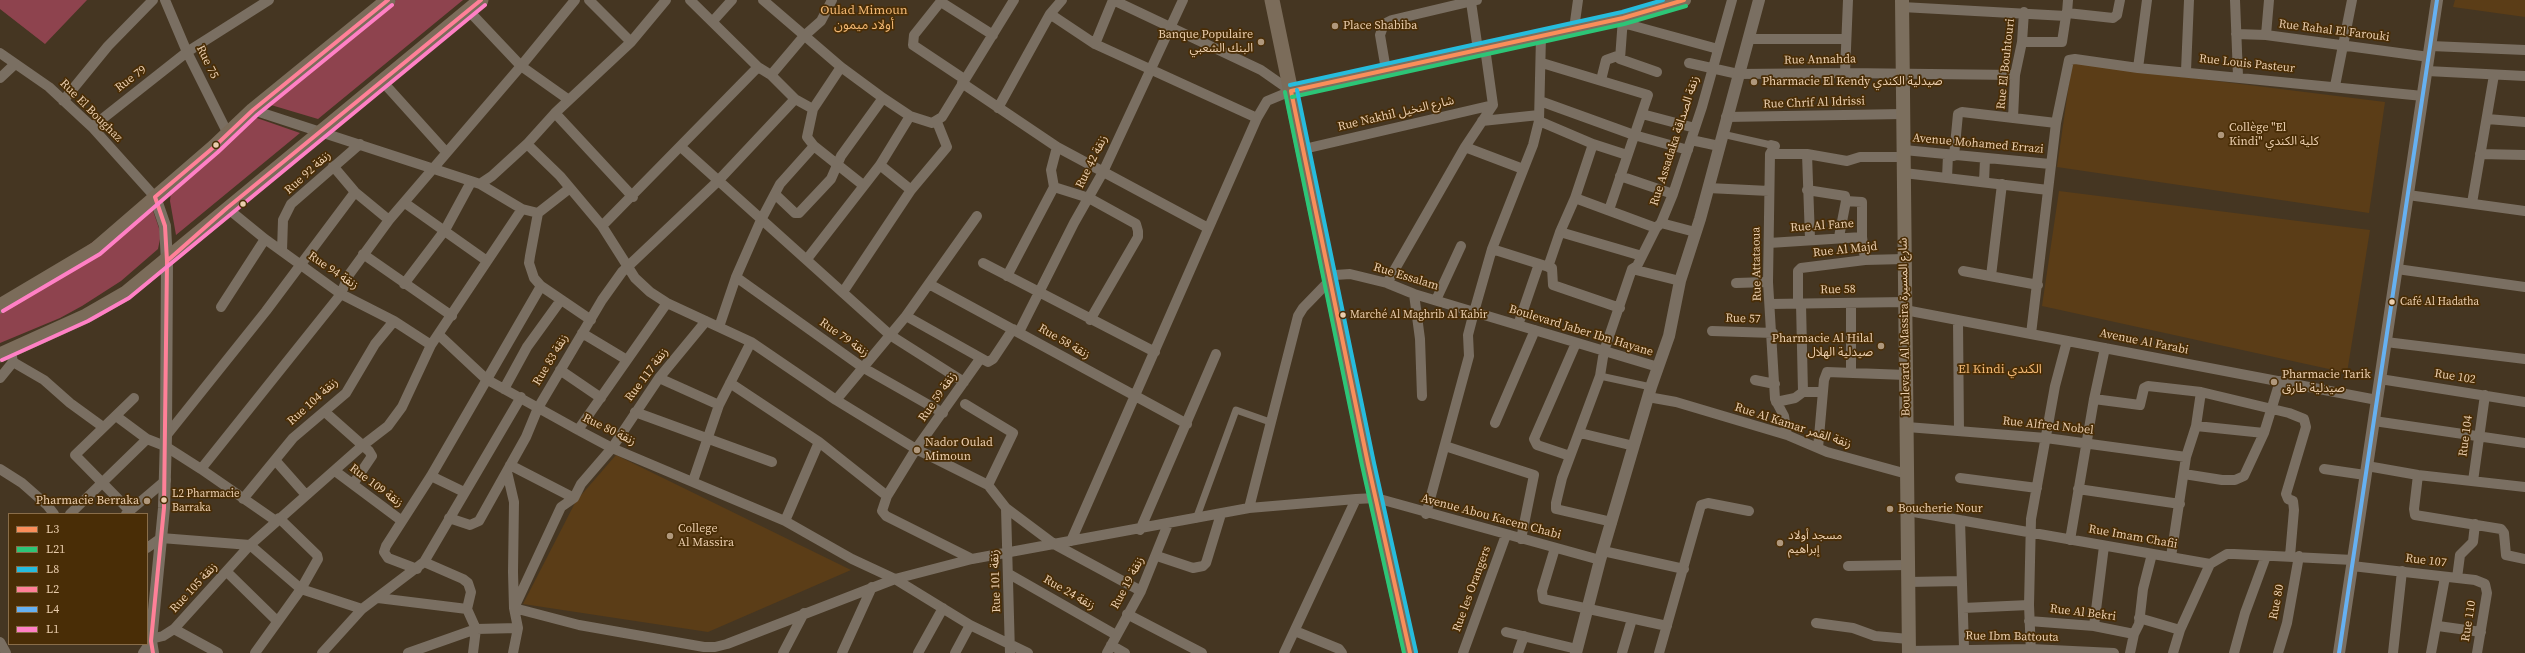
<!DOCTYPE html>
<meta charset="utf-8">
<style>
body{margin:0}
#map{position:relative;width:2525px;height:653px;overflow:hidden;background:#453622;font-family:"Source Serif 4",serif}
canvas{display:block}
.legend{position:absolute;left:8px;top:513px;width:140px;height:132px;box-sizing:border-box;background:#492d06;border:1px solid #896d49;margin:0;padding:5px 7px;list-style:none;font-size:12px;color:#eacdad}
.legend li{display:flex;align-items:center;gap:8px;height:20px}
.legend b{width:20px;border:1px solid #896d49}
</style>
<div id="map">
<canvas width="2525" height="653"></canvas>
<ul class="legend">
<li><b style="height:5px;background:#fa8e5a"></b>L3</li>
<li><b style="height:5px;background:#2dc577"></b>L21</li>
<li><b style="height:5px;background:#26bcdd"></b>L8</li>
<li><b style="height:5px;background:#ff8098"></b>L2</li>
<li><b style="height:5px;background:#66b1f2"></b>L4</li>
<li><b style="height:5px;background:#ff80c5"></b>L1</li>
</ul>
</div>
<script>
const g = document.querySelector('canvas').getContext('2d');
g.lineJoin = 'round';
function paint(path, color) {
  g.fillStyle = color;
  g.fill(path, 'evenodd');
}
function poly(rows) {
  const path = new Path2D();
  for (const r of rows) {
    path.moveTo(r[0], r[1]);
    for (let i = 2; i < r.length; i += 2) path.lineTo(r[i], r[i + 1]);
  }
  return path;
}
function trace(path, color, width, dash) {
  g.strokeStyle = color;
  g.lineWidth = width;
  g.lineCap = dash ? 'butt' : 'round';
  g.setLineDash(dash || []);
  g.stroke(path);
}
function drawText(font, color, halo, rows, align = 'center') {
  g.font = font + ' "Source Serif 4","Noto Sans Arabic",serif';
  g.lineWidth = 3.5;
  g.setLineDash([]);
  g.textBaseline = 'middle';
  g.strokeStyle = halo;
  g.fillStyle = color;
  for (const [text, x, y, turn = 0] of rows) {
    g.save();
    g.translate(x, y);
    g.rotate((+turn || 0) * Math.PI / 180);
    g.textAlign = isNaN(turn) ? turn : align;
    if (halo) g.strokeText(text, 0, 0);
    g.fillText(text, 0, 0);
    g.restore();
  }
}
const built = poly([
 [2455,0,2525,0,2525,17,2453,7],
 [2072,63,2385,102,2369,213,2057,167],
 [2059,191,2370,230,2347,373,2042,306],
 [616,455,851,570,708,632,523,604,576,501]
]);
const green = poly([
 [0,0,87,0,45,44,0,9],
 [396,0,463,0,318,119,271,105],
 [254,117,300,133,176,235,170,201,172,183],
 [150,202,161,234,158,249,121,281,82,306,60,318,0,343,0,307]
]);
const pedestrian = poly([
 [1722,134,1771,145],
 [1600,376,1651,387],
 [1196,519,1236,410,1270,422]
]);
const minor = poly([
 [165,0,187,52,228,134],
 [589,0,631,42],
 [690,0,758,67,771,75,795,99,813,109],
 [763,0,841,67,883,98,910,116,932,123,942,117,1014,0],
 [942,0,914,35,913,45,964,79],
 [1113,0,1261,70,1291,91],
 [2068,0,2067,13,2113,18,2117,15,2120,0],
 [2235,0,2238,76],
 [941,2,993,35],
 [1471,2,1478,50],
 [1902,7,2066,16,2067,13],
 [468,10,521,66,569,100],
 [1050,14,1095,44,1257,118],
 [1623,18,1620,59,1657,72],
 [713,21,732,0],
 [1623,23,1718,49],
 [1574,29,1578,0],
 [2236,34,2266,35,2429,57],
 [2266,35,2269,0],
 [1748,39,1846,39],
 [2022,42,2062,42,2066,16],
 [1095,44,1113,0],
 [2431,46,2525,50],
 [1485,48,1493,105],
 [0,53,49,87,92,127,155,197],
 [1542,63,1648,95,1609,210],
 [1689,63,1738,74,1845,73,2015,75],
 [841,67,813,109,807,137,814,146,863,185],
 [2138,68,2147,0],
 [1386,70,1380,35,1384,24,1392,20,1477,0],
 [2186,71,2189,0],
 [2427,71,2525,76],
 [1845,73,1848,0],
 [771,75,804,36,821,21,832,0],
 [0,78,15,64],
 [1601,80,1606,60,1620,55],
 [382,81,446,152],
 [962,83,1057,147,1208,228],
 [2335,86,2352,0],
 [63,101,108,46,153,0],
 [1540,101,1634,135,1688,150],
 [998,108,1050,14,1062,0],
 [253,110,480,184,522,209,538,213,530,256,529,263,534,278,541,286,591,320],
 [555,113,633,197],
 [1642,114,1695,128],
 [1726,117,1903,114],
 [2013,118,2015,75,2022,42,2024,12],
 [2487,119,2525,122],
 [1482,121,1539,115],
 [1539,121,1593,144,1627,155],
 [92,127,187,52,269,0],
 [1691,140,1719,146],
 [527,144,560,176,602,226,635,278,650,292,667,303,751,342,836,400,916,449,988,485,1006,508,1054,544,1141,591],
 [1771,145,1775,146,1770,154,1768,282,1775,399,1784,416,1787,435],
 [681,147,890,335,964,382],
 [1465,147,1523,169],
 [1304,149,1493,105],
 [1904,150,2050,164],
 [1770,154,1807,154,1847,161,1860,157,1904,157],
 [1807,154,1810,239],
 [2480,154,2525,155],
 [1954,156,1958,114,1962,112,2056,123],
 [880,165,911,190],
 [333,166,355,192,389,220],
 [1904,173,2048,190],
 [1620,176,1673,194],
 [1947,178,1948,155],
 [1984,182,1985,159],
 [480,184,492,176,527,144,555,113,631,42,666,0],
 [1054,187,1089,198,1136,224,1138,231,1138,237,1090,320],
 [1708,188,1769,191],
 [1807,190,1845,196,1846,201,1839,237],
 [775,194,795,213,799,213,831,179,841,156,883,98],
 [2408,195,2525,211],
 [1575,198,1656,228],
 [1846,201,1862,202,1862,237],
 [405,203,487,261],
 [2472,203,2494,75],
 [227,208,265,239,341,294,394,321,431,345],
 [538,213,570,188],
 [1661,223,1695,232],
 [602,226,758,67],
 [1560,232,1642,256],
 [1769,243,1862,237,1865,260],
 [1492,249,1552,268,1553,285,1620,308],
 [282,251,283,220,291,204,360,144],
 [363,254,452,316],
 [807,259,880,165,910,116],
 [983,263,1155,352],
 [1548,267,1560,232,1575,198,1593,144],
 [1632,269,1680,281],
 [2397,269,2525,287],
 [1963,271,2038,285],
 [1007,276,1054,187,1051,170,1057,147],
 [1991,276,2002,184],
 [736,277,862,367,943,413],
 [1387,283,1465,147,1493,105],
 [1736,283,1768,282],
 [404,284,445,230,471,182],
 [929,284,1187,424],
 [843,292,911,190,947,147,937,122],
 [1414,294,1420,339,1422,396],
 [1436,300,1461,246],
 [1770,304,1905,302],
 [1798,304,1798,271,1801,268,1865,260,1904,259],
 [1801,304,1803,392],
 [221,307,265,239],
 [1905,310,2377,400],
 [906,316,988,362,993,359,1013,329],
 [1958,321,1959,431],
 [1518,325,1539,264],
 [719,327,736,277,761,220,780,184,814,146],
 [1712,331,1773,333],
 [1019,332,1074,223,1103,172,1183,0],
 [582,333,627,360],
 [2031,334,2056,123,2069,60,2075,59,2138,68,2423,96],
 [439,335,486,379,578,430,612,448,785,521,852,559,895,579,970,625,1028,653],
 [2386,342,2525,359],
 [13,362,44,380,70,403,103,427],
 [560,370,601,398],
 [1851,372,1851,303],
 [0,378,13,362,12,357],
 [659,378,719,405],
 [2380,379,2525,402],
 [1755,380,1775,384],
 [730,383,819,442,887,496],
 [504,389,527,347,561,300],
 [1648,397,1676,402,1787,435,1827,452,1907,474],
 [2094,399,2140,405,2144,388,2148,386,2201,392,2289,413,2304,419,2306,427,2286,494,2288,499,2293,501,2294,510,2290,556],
 [836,400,906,316,977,216],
 [1776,402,1795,398,1803,392,1823,392],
 [965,404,1013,433,988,485],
 [325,412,369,451,372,456,353,484],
 [635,412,772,462],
 [116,416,147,439,165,446,201,469,276,521],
 [2374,421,2525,443],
 [1495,423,1535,330],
 [2196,426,2264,433],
 [1907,427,2046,438,2186,457],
 [578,430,667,303],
 [1580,433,1634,446],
 [166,436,266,311,355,192],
 [1445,446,1534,475,1521,539],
 [1818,448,1824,380,1827,372,1906,375],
 [1570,456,1537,445,1534,439,1576,343],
 [275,460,306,495],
 [510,465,574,498],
 [2367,466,2418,475,2525,487],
 [0,469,22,483,47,505,54,514],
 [201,469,341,294,348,276,389,220,521,66,575,0],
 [2324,469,2365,475],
 [335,471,402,521],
 [507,472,514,502,513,572,514,608,518,628,513,653],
 [2184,474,2222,480,2235,480,2244,476,2264,433,2280,381],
 [2418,475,2414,509,2415,515,2501,529,2504,533,2506,555,2525,559],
 [431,476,464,492],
 [1960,478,2037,488],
 [693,481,719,405,751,342],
 [2473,481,2485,395],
 [2078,489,2180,504],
 [243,499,293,438,346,393,375,344,394,321],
 [1006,508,1010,653],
 [1249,508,1298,316,1303,308,1335,275,1350,274,1387,283,1414,294,1658,367],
 [130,511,75,455,134,398],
 [1908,511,2210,564,2227,554,2234,554,2353,560],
 [70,514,147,439],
 [126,514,166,480],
 [1426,514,1469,356,1468,335,1474,312,1492,249,1533,145,1539,121,1541,36],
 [449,518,470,525,479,521,526,437,538,408,602,300,622,272,717,182,795,99],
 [1960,520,1964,648],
 [785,521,819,442],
 [1612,522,1556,509,1556,503,1562,478,1600,376,1604,351,1632,269,1637,266,1656,228,1661,223,1673,194,1702,107,1732,0],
 [1140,530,1216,354],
 [2070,540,2094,399,2105,348],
 [1071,541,1257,118,1267,101,1291,91],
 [147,548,161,538,250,545,301,589,362,609],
 [1555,548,1542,591,1543,599,1667,626],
 [1603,551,1684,569],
 [1157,556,1193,568,1203,566,1206,563,1221,514],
 [2171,557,2186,457,2196,426,2201,392],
 [972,559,886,516,882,511,887,496,916,449,980,359],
 [424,562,463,579,468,583,471,592,467,609,476,629,473,653],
 [1848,566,1908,565],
 [2352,566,2475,580,2485,584,2487,593,2477,653],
 [417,569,388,558,384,552,386,546,431,476,541,286],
 [227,572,277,621],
 [1009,574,1116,635],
 [2457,578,2460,555,2473,542,2475,524],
 [1908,582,1962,581],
 [378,598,467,609],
 [514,608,579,625,704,647,715,647,727,644,895,579,972,559,1249,508,1356,499,1376,498,1600,560],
 [514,608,561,507,574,498,581,484,612,448,659,378,706,321],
 [1963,608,2029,605],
 [1127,614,1202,653],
 [2139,618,2180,630],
 [2029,621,2094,626,2134,634],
 [1816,623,1853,628,1875,636,1909,639],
 [2094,626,2104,546],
 [2438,626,2481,632],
 [174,629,218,653],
 [1295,631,1339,649,1342,653],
 [1506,632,1577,649],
 [147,640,163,636,174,629,250,545,362,446,388,426,402,407,431,345,522,209],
 [0,642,6,653],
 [1111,645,1125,653],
 [1909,651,2031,649,2114,653],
 [143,653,151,641],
 [255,653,301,589,318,559,317,555,279,518],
 [322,653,362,609,424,562,521,397],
 [408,653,476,629,518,628],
 [783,653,804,613],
 [842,653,872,587],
 [918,653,943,608],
 [955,653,970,625],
 [1107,653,1141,591,1168,524],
 [1284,653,1356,499],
 [1463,653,1506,535],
 [1518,653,1524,636],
 [1622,653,1632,619],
 [1659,653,1701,505,1708,503,1749,511],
 [2031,653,2029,605,2031,519,2055,386,2067,341],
 [2130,653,2134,634,2139,624,2143,589,2152,554],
 [2173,653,2180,630,2210,564],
 [2234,653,2245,613,2266,556],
 [2278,653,2287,623,2299,556],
 [2393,653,2402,571],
 [2431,653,2445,577]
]);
const tertiary = poly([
 [153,653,151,641,164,508,166,436,167,261,165,226,155,197],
 [1576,653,1600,560,1651,387,1669,336,1680,281,1700,219,1759,0],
 [2339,653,2437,0]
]);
const secondary = poly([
 [1902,0,1909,653],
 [1291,91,1623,18,1684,0]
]);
const primary = poly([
 [1272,0,1368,464,1410,653],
 [0,306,96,249,214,147,253,110,388,0],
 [0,355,86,316,126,293,481,0]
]);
const bus1 = poly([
 [1291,91,1368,464,1410,653],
 [1291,91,1623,18,1684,0]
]);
const bus2 = poly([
 [1285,92,1362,465,1404,653],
 [1292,97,1624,24,1686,6]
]);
const bus3 = poly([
 [1290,85,1622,12,1663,0],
 [1297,90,1374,463,1416,652]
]);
const bus4 = poly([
 [167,261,227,208,481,0],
 [153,653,151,641,164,508,167,261,165,226,155,197,214,147,253,110,388,0]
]);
const bus5 = poly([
 [2339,653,2437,0]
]);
const bus6 = poly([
 [3,311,100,254,218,152,257,115,392,5],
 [2,360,88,321,129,298,485,5]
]);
const markers = [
 [1335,26,4,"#b0987c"],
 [1261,42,4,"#b0987c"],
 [1754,82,4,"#b0987c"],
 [2221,135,4,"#b0987c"],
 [216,145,3.5,"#eacdad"],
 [243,204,3.5,"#eacdad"],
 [2392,302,3.5,"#eacdad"],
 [1343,315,3.5,"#eacdad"],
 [1881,346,4,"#b0987c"],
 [2274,382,4,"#b0987c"],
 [917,450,4,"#b0987c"],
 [164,500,3.5,"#eacdad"],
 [147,501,4,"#b0987c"],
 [1890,509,4,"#b0987c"],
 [670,536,4,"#b0987c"],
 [1780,543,4,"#b0987c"]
];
const busNames = [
 ["Café Al Hadatha",2400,302],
 ["Marché Al Maghrib Al Kabir",1350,315],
 ["L2 Pharmacie",172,494],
 ["Barraka",172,508]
];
const poiNames = [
 ["Place Shabiba",1343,26],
 ["Banque Populaire",1253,35,"right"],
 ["البنك الشعبي",1253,49,"right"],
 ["Pharmacie El Kendy صيدلية الكندي",1762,82],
 ["Collège \"El",2229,128],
 ["Kindi\" كلية الكندي",2229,142],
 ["Pharmacie Al Hilal",1873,339,"right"],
 ["صيدلية الهلال",1873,353,"right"],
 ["Pharmacie Tarik",2282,375],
 ["صيدلية طارق",2282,389],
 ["Nador Oulad",925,443],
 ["Mimoun",925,457],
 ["Pharmacie Berraka",139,501,"right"],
 ["Boucherie Nour",1898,509],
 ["College",678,529],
 ["Al Massira",678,543],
 ["مسجد أولاد",1788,536],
 ["إبراهيم",1788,550]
];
const streetNames = [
 ["Rue Rahal El Farouki",2334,31,7],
 ["Rue Annahda",1820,60,-1],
 ["Rue 75",207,62,64],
 ["Rue El Bouhtouri",2006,64,-84],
 ["Rue Louis Pasteur",2247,64,6],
 ["Rue 79",131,79,-37],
 ["Rue Chrif Al Idrissi",1814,103,-2],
 ["Rue El Boughaz",91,111,45],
 ["Rue Nakhil شارع النخيل",1396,114,-13],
 ["Rue Assadaka زنقة الصداقة",1675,141,-72],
 ["Avenue Mohamed Errazi",1978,144,5],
 ["Rue 42 زنقة",1092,162,-64],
 ["Rue 92 زنقة",308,173,-42],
 ["Rue Al Fane",1822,226,-4],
 ["Rue Al Majd",1845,250,-6],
 ["Rue Attataoua",1757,264,-91],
 ["Rue 94 زنقة",333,271,34],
 ["Rue Essalam",1406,277,17],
 ["Rue 58",1838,290,-1],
 ["Rue 57",1743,319,2],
 ["Boulevard Al Massira شارع المسيرة",1905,327,-91],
 ["Boulevard Jaber Ibn Hayane",1581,331,17],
 ["Rue 79 زنقة",844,338,35],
 ["Rue 58 زنقة",1064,342,30],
 ["Avenue Al Farabi",2144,342,11],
 ["Rue 83 زنقة",551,360,-59],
 ["Rue 117 زنقة",647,375,-53],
 ["Rue 102",2455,377,9],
 ["Rue 59 زنقة",938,397,-55],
 ["Rue 104 زنقة",313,402,-42],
 ["Rue Al Kamar زنقة القمر",1793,426,18],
 ["Rue Alfred Nobel",2048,426,6],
 ["Rue 80 زنقة",609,430,26],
 ["Rue 104",2466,436,-82],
 ["Rue 109 زنقة",376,486,37],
 ["Avenue Abou Kacem Chabi",1491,517,15],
 ["Rue Imam Chafii",2133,537,10],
 ["Rue 107",2426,561,7],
 ["Rue 101 زنقة",996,581,-92],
 ["Rue 19 زنقة",1128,583,-62],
 ["Rue 105 زنقة",194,588,-47],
 ["Rue les Orangers",1472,589,-70],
 ["Rue 24 زنقة",1069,593,30],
 ["Rue 80",2277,602,-79],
 ["Rue Al Bekri",2083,613,7],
 ["Rue 110",2469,621,-81],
 ["Rue Ibm Battouta",2012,637,1]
];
const neighbourhoodNames = [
 ["Oulad Mimoun",864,11],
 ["أولاد ميمون",864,26],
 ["El Kindi الكندي",2000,370]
];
paint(built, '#5b3d17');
paint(green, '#8e434e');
trace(pedestrian, '#7a6f62', 7);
trace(minor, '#7a6f62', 10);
trace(tertiary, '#7a6f62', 12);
trace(secondary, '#7c6f5e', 14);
trace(primary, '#7b6c5a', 15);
trace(bus1, '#fa8e5a', 4);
trace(bus2, '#2dc577', 4);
trace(bus3, '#26bcdd', 4);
trace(bus4, '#ff8098', 4);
trace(bus5, '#66b1f2', 4);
trace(bus6, '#ff80c5', 4);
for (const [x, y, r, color] of markers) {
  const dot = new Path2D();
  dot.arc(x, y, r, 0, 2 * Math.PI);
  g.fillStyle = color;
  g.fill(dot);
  trace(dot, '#492d06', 1.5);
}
drawText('11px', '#eacdad', '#492d06', busNames, 'left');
drawText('12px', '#eacdad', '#492d06', poiNames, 'left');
drawText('12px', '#eacdad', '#492d06', streetNames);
drawText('13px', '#f1b773', '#492d06', neighbourhoodNames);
</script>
